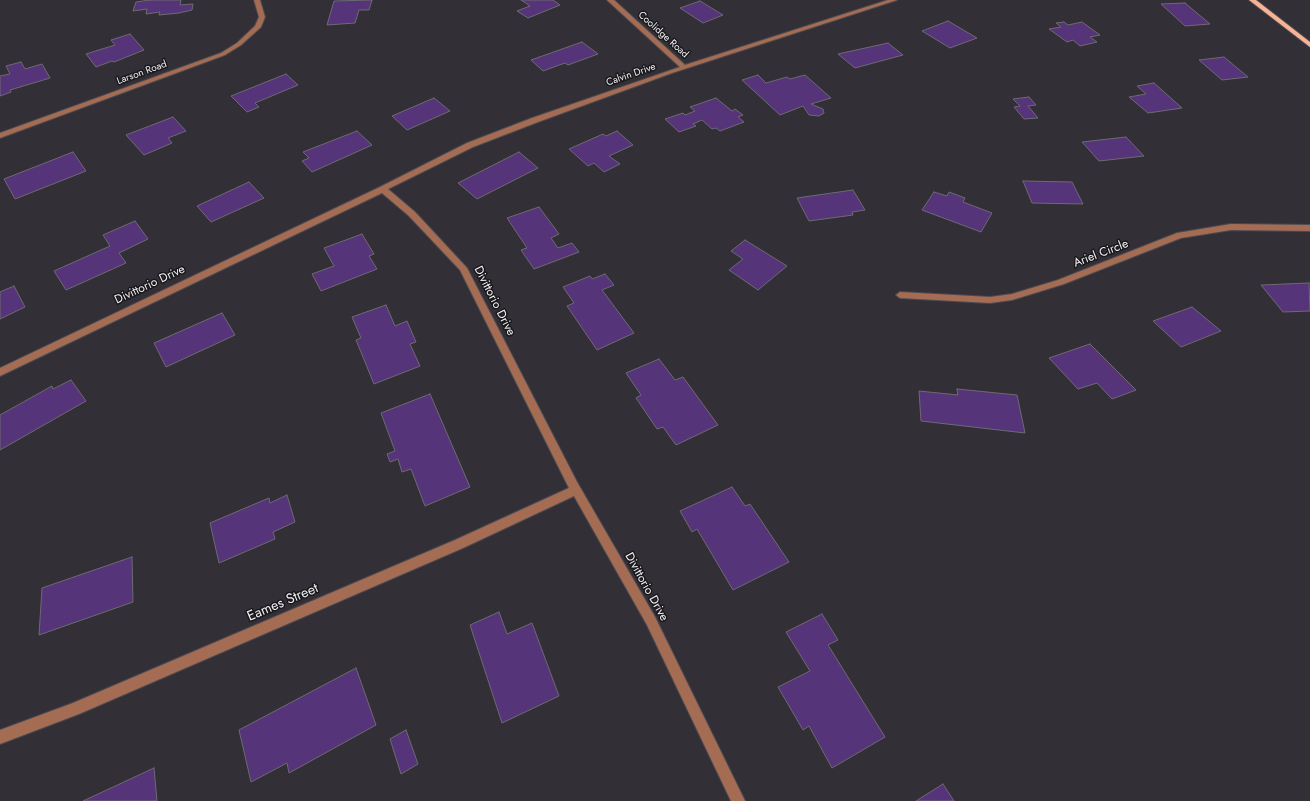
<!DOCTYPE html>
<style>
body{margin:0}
canvas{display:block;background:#322f36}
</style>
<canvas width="1310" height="801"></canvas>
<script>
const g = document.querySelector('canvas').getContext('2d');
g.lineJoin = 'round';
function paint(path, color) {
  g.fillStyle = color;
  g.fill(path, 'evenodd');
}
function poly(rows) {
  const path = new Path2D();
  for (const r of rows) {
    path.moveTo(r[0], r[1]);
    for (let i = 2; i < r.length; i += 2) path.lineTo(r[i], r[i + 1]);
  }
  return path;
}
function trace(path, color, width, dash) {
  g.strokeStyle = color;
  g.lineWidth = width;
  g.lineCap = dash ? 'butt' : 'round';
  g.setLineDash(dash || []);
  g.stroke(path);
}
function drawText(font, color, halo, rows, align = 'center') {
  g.font = font + ' Jost,sans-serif';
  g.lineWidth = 3;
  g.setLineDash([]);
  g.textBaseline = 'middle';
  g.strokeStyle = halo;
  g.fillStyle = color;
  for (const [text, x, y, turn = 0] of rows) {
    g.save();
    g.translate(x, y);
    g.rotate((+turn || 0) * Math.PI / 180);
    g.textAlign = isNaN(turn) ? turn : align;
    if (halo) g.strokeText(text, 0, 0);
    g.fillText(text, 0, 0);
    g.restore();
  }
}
const building = poly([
 [150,0,181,0,180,5,193,4,192,10,179,13,159,15,160,12,146,14,147,9,133,11,136,2,150,0],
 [372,0,369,10,359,10,355,23,327,25,334,1,372,0],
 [521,0,553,0,560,5,528,18,517,11,530,6,521,0],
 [700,1,723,15,703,23,680,8,700,1],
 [1185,3,1210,24,1185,26,1161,4,1185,3],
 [948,21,977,38,950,48,922,31,948,21],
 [1064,22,1068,25,1082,22,1100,35,1090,37,1097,42,1080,46,1073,40,1067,42,1049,29,1061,27,1056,23,1064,22],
 [130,34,144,50,114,62,112,61,96,67,86,54,115,45,111,40,130,34],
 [582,42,598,54,568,65,565,63,543,71,531,60,582,42],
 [888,43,903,55,855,68,838,54,888,43],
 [1224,57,1248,77,1222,80,1199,60,1224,57],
 [21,62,25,69,42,64,50,78,10,90,11,92,0,96,0,76,10,74,6,66,21,62],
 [286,74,298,85,255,103,259,107,247,112,231,96,286,74],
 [758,75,766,83,787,77,790,79,805,75,831,98,811,104,823,109,824,113,819,116,809,115,803,106,780,115,742,80,758,75],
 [1154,83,1182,108,1148,113,1129,97,1146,94,1137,86,1154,83],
 [1029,97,1036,105,1028,106,1038,118,1024,119,1014,107,1020,106,1013,99,1029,97],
 [434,98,450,111,407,130,392,116,434,98],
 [716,98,732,111,735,109,743,115,738,117,744,122,720,131,716,128,712,129,702,120,693,124,696,126,679,132,665,119,683,113,685,115,695,111,690,107,716,98],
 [173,117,186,131,168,138,172,143,144,155,126,135,173,117],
 [357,131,372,145,312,172,302,161,309,158,303,152,357,131],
 [617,131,633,145,609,156,620,164,604,172,594,163,588,166,569,149,603,134,606,136,617,131],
 [1126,137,1144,156,1099,161,1082,142,1126,137],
 [73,152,86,171,15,199,4,179,73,152],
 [519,152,538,168,477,199,458,183,519,152],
 [1023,181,1072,182,1083,204,1032,203,1023,181],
 [249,182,264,198,211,222,197,206,249,182],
 [853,190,865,210,852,212,853,215,809,221,797,198,853,190],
 [934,192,947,196,949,192,965,198,963,202,992,213,981,232,922,210,934,192],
 [539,207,559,234,551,238,558,248,572,243,579,252,534,269,521,250,527,248,507,218,539,207],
 [135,221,148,239,119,253,126,263,66,290,54,271,110,246,103,235,135,221],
 [362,234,374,254,369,256,377,269,321,291,312,274,334,266,324,248,362,234],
 [745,240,787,266,758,290,729,270,743,259,731,251,745,240],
 [605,274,614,285,602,290,634,333,597,350,567,306,574,303,563,287,590,276,592,279,605,274],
 [1309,283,1310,311,1283,312,1261,285,1309,283],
 [14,286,25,307,0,319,0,292,14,286],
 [386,305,395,326,407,321,416,342,410,344,420,366,374,384,356,340,361,338,352,317,386,305],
 [1192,307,1221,331,1181,347,1153,321,1192,307],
 [222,313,235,335,166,367,154,343,222,313],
 [1090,344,1136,390,1112,399,1097,383,1078,389,1049,358,1090,344],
 [659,359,675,380,683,377,718,425,676,445,663,427,657,429,636,398,641,395,626,373,659,359],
 [71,380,86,401,0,450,0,415,52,386,53,389,71,380],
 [957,389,1017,395,1025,433,921,421,919,391,958,395,957,389],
 [430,394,470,487,425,506,411,469,402,472,398,459,390,462,387,454,395,451,381,413,430,394],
 [732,487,745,506,750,504,789,562,733,590,697,529,692,532,680,511,732,487],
 [287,495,295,522,273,532,275,539,219,563,210,523,269,498,270,503,287,495],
 [132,557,133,602,39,635,42,588,132,557],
 [499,612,507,634,532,623,559,696,502,723,470,625,499,612],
 [822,614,838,640,828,645,885,737,832,768,809,726,803,730,778,687,810,671,786,632,822,614],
 [356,668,376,725,289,773,287,763,251,782,239,730,356,668],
 [406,730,418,764,401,774,390,739,406,730],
 [154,768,157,801,83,801,154,768],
 [943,784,954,801,916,801,943,784]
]);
const minor = poly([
 [254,0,260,0,265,17,261,27,241,45,225,55,0,138,0,133,221,53,237,43,255,26,259,17,254,0],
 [607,0,614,0,685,65,888,0,897,0,672,73,538,122,473,147,388,189,415,212,467,268,577,482,655,617,745,801,731,801,647,625,574,496,463,548,79,714,0,744,0,730,73,703,455,540,569,488,460,270,409,216,382,193,0,376,0,368,380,187,467,143,532,118,680,67,607,0],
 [1231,224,1310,225,1310,231,1231,230,1181,238,1064,284,1012,300,990,303,900,298,896,295,900,292,990,297,1012,294,1058,280,1177,233,1231,224]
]);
const major = poly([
 [1249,0,1256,0,1310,42,1310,47,1249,0]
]);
const farStreetnames = [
 ["Coolidge Road",663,35,42],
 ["Larson Road",142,73,-20],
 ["Calvin Drive",631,75,-19]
];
const streetNames = [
 ["Ariel Circle",1101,254,-21],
 ["Divittorio Drive",150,285,-25],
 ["Divittorio Drive",494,301,63],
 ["Divittorio Drive",646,587,61]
];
const nearStreetnames = [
 ["Eames Street",283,603,-23]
];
paint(building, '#563479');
trace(building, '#6d6a71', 1);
trace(minor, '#4d4a51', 2);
trace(major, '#4d4a51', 2);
paint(minor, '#a36c53');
paint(major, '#f7b495');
drawText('10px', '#f3f2f6', '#19181b', farStreetnames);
drawText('12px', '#f3f2f6', '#19181b', streetNames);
drawText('14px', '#f3f2f6', '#19181b', nearStreetnames);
</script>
